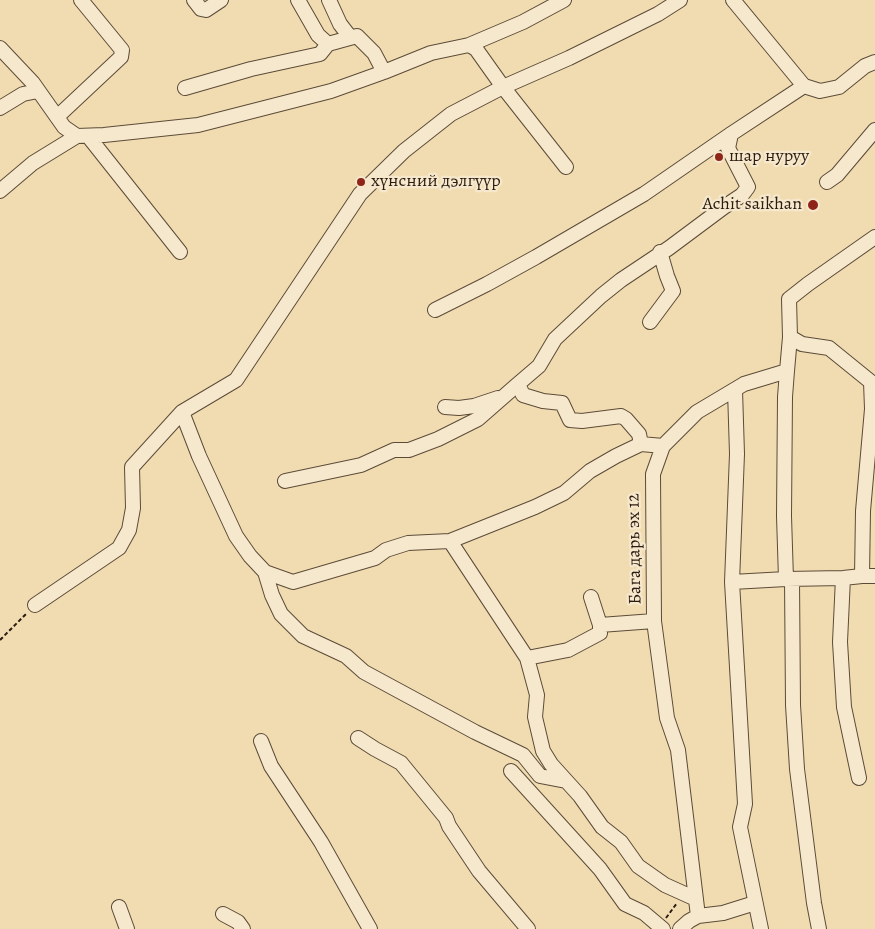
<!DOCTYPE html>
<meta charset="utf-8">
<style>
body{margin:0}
canvas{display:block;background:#f1dcb1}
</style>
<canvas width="875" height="929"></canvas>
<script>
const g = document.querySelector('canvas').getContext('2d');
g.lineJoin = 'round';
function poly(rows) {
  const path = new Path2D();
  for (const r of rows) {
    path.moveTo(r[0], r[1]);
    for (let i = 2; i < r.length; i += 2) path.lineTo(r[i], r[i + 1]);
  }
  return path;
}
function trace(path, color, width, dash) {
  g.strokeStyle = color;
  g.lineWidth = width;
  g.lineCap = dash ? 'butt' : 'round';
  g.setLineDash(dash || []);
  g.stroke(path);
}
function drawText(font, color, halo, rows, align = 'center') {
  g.font = font + ' Alegreya,serif';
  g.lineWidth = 4.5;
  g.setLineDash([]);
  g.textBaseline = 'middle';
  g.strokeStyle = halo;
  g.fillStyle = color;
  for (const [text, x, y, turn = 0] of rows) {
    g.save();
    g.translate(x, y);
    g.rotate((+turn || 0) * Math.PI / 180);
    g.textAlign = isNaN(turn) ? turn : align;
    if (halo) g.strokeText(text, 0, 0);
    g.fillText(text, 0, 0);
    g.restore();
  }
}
const path = poly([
 [0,640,26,614],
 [666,918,677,903]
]);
const minor = poly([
 [194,0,201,9,206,10,221,0],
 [298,0,318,35,328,44,357,36,374,53,384,72],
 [329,0,340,24,350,37],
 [733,0,804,86,820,91,839,87,865,66,875,62],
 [469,45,523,22,564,0],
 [0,48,33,83,64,127,77,136,104,135,198,125,331,91,384,72,431,53,469,45,476,49,503,87,566,167],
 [185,88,251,69,320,54,328,44],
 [0,108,23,94,38,91],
 [57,117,121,57,122,50,81,0],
 [88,136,180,252],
 [827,182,837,175,875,130],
 [0,191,33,163,77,136],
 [435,310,487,284,536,257,644,194,731,134,804,86],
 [650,322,673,291,667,276,660,252],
 [790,337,802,344,829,348,871,382,872,409,863,511,862,576],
 [735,390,737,454,732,582,745,804,740,827,761,929],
 [445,407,459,408,474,406,498,398],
 [182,412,199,456,236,536,250,556,265,572,272,595,281,614,303,636,346,656,364,672,475,732,523,755,540,776,566,781],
 [641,444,639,434,626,419,621,416,582,421,570,420,562,403,543,401,523,395,518,384,539,366,555,339,601,296,621,280,669,248,724,207,742,195,748,187,728,148,731,134],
 [285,481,361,465,394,450,409,450,438,439,478,419,518,384],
 [450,541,527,658,537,695,535,717,543,751,551,764,580,796,602,827,621,842,638,866,665,885,696,899],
 [265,572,293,582,375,558,386,550,408,543,450,541,535,507,564,493,590,471,616,456,641,444,663,446],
 [843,578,840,642,844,707,859,778],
 [786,579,784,516,785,397,787,371],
 [792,579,793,705,797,769,814,903,819,929],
 [732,582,786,579,843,578,862,576,875,576],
 [591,597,600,625],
 [35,605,119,548,129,530,133,508,132,467,182,412,236,380,360,194,404,151,451,114,503,87,569,58,658,14,680,0],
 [527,658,568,650,600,633,600,625,654,621],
 [358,738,375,749,401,763,446,818,449,826,479,871,528,929],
 [261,741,271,766,321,842,370,929],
 [511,771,600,869,625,904,644,913,663,929],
 [755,903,723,913,698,916,678,750,667,718,654,621,653,474,663,446,697,412,744,384,787,371,790,337,789,299,808,284,875,237],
 [119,907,127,929],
 [223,914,238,922,243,929],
 [680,929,689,921,698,916]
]);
const markers = [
 [719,157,5,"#8f2418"],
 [361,182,5,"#8f2418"],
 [813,205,6,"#8f2418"]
];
const poiNames = [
 ["шар нуруу",729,157],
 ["хүнсний дэлгүүр",371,182],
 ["Achit saikhan",802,205,"right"]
];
const streetNames = [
 ["Бага дарь эх 12",635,549,-91]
];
trace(minor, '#5c4b38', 16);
trace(path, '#2b1b10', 2, [4, 2.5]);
trace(minor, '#f6e8cc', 14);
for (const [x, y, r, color] of markers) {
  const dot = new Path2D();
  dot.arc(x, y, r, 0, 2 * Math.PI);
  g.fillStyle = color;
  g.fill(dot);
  trace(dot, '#f6e8cc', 2);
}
drawText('18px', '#2b1b10', '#f6e8cc', poiNames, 'left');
drawText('18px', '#2b1b10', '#f6e8cc', streetNames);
</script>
